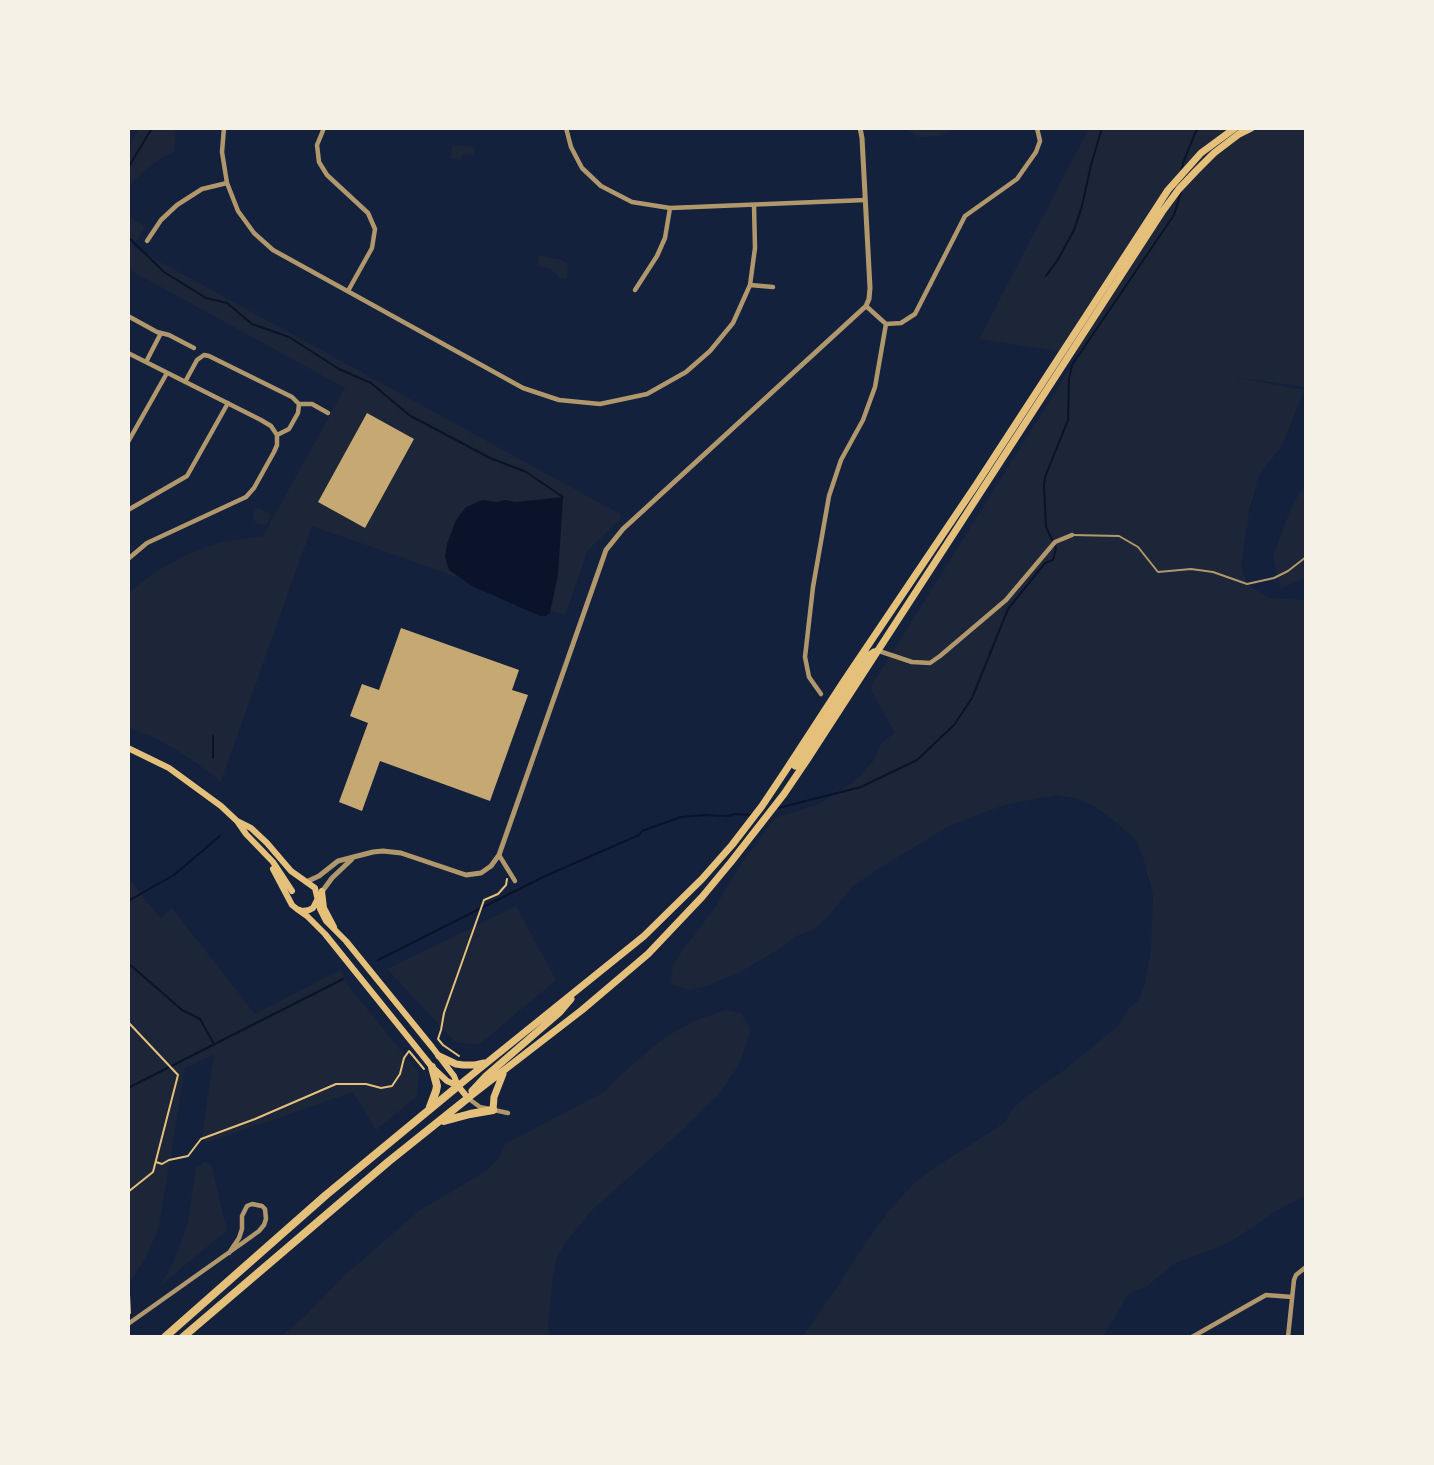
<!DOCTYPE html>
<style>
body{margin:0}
#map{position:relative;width:1434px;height:1465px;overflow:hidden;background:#14213d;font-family:"Archivo Narrow",sans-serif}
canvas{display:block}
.frame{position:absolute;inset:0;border:130px solid #f6f1e7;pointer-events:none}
</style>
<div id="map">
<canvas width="1434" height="1465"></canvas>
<div class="frame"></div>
</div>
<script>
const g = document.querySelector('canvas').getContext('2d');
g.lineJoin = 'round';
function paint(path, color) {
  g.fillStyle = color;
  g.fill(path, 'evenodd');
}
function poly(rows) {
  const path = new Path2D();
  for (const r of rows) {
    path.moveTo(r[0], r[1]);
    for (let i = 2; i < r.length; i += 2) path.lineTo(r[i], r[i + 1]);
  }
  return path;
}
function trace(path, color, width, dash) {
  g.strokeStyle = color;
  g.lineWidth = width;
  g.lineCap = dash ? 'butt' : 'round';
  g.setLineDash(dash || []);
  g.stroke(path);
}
const green = poly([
 [139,128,176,128,174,151,151,165,128,187,128,151],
 [907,128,956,128,941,136,916,137],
 [1089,128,1306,128,1306,387,1233,377,1304,390,1282,446,1259,475,1249,511,1241,566,1247,584,1269,598,1306,600,1306,1195,1273,1213,1238,1237,1221,1246,1175,1263,1146,1287,1129,1293,1103,1337,802,1337,836,1289,866,1242,889,1211,913,1184,927,1173,1004,1123,1015,1106,1028,1095,1059,1074,1118,1026,1128,1009,1139,1000,1145,983,1151,949,1153,895,1143,857,1136,840,1108,816,1092,805,1075,798,1056,795,1004,805,949,826,867,876,852,887,828,917,812,930,794,937,780,948,744,970,707,986,688,990,671,984,673,965,683,950,714,909,743,861,775,818,817,805,848,786,861,775,874,760,881,743,895,733,870,688,1079,354,979,339],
 [453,145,475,147,474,155,463,154,461,160,450,158],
 [128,216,145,226,133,247,620,514,620,520,588,550,565,615,312,526,221,781,221,782,199,765,175,749,151,736,128,727,128,594,153,573,186,555,221,542,263,536,345,388,128,269],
 [539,255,561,260,568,264,567,279,558,278,557,274,550,269,537,266],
 [1306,484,1306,577,1281,588,1273,557,1292,505],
 [258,508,271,514,267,525,257,524,253,518,254,511],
 [128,876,145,900,161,918,172,908,255,1014,340,970,350,988,419,1073,417,1096,376,1130,353,1092,206,1143,202,1136,214,1055,185,1068,159,1226,147,1256,128,1285],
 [516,906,556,980,480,1044,456,1043,387,969],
 [725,1010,741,1013,751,1029,740,1063,719,1094,679,1133,591,1211,566,1242,557,1257,553,1275,548,1327,550,1337,280,1337,304,1317,345,1275,420,1210,486,1171,498,1159,505,1144,604,1092,615,1080,660,1041,676,1031,692,1022],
 [204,1162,211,1164,227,1230,160,1286,172,1265,181,1243,188,1221,196,1168]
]);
const water = poly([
 [563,497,558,575,550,613,546,616,540,616,472,586,449,570,445,557,447,544,456,520,466,507,482,500,497,502,505,500,516,502]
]);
const stream = poly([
 [128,168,152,128],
 [1182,169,1183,163,1196,131,1199,128],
 [128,237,164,272,206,298,227,303,252,324,289,337,339,369,371,383,409,415,490,458,526,472,563,497],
 [1046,276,1057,261,1074,230,1082,206,1091,165,1102,128],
 [213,736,213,758],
 [778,808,861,787,917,760,954,725,972,698,1008,609,1045,563,1053,560,1056,548,1046,527,1044,486,1045,477,1068,420,1069,379,1072,365,1174,215,1181,192],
 [128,901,174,875,220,836],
 [378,960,543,877,639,835,642,831,681,817,704,815,728,816,735,814,752,815],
 [128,963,182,1010,200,1019,214,1044],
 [128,1088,343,979]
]);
const building = poly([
 [367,413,414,439,365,528,318,502],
 [401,628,519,670,512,690,528,695,490,801,380,761,362,811,339,802,368,723,350,716,362,684,379,690]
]);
const path = poly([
 [128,1022,178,1075,153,1172,128,1192],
 [459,1056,443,1045,438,1039,441,1030,444,1013,484,900,498,894,506,885,507,879],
 [156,1162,162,1164,169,1160,188,1156,201,1139,255,1119,336,1084,366,1084,381,1088,392,1086,400,1074,404,1058,409,1051,424,1069],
 [128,1276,130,1313]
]);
const service = poly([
 [1073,535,1119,536,1138,547,1158,572,1191,569,1213,572,1247,584,1274,578,1288,571,1306,557]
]);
const minor = poly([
 [224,128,222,152,227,183,238,211,254,233,273,250,523,388,559,400,600,404,647,394,686,372,710,351,733,323,750,285,755,248,754,205],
 [324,128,317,145,319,162,327,175,368,213,375,229,372,248,348,291],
 [566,128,571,147,582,168,601,186,632,202,670,208,865,200],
 [147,241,161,220,177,205,202,189,227,183],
 [750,285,773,287],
 [635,290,657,256,665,238,670,208],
 [866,306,886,324,901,323,915,314,965,216,1017,179,1036,152,1040,141,1037,128],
 [128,316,157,332,169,335,194,348],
 [128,353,261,420,271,426,277,435],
 [146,362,161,333],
 [185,382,197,360,204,355,209,356,292,397,299,404,298,413,289,429,277,435],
 [299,404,312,404,328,413],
 [128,442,167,373],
 [128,510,187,476,228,403],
 [128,559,147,543,246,497,254,488,274,452,277,445,277,435],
 [879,651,912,662,930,663,940,656,1006,600,1055,542,1072,535],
 [821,694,809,677,805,657,813,587,829,496,841,460,863,420,875,387,886,324],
 [499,855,515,881],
 [469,1099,480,1107,508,1113],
 [128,1324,248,1239,259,1231,264,1225,266,1219,265,1209,262,1206,252,1204,247,1206,242,1216,242,1229,239,1238,229,1253],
 [1192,1337,1266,1295,1292,1297],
 [1288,1337,1294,1280,1296,1275,1306,1267]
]);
const tertiary = poly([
 [306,882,319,876,338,861,373,852,383,851,401,853,466,875,481,873,491,866,499,855,606,550,623,529,866,306,869,299,870,288,862,138,860,128],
 [321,893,332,878,352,859]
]);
const secondary = poly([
 [128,748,169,768,221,806,237,821,246,834,273,862,292,891],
 [237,821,251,828,267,843,291,871,315,888,320,909,326,921,346,941,432,1047,454,1076,458,1086],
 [273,869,292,905,297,909,303,911,309,910,313,908,317,900],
 [322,891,324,908,334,927],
 [297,909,307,916,325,934,432,1067,447,1081,458,1086,468,1098]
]);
const trunk = poly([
 [795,766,868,656,874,652],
 [439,1056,456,1064,463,1065,475,1065,484,1063],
 [458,1086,644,936,702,879,732,845,762,806,786,770,844,681,976,485,1168,190,1201,153,1235,128],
 [472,1091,486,1076,560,1012,571,999],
 [468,1098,582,1010,648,954,702,897,731,862,784,794,807,760,1162,212,1179,189,1196,171,1214,153,1239,134,1251,128],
 [493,1110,494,1097,503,1074]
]);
const motorway = poly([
 [430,1107,436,1091,437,1086,432,1067],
 [444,1121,470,1114,493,1110],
 [165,1337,326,1195,458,1086],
 [183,1337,388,1162,468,1098]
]);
paint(green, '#1d2539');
paint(water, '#0b132b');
trace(stream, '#0b132b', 2);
paint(building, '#c6a872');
trace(path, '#e5c07b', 2);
trace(service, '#b1986c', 2);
trace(minor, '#b1986c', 4.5);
trace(tertiary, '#b1986c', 5);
trace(secondary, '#e5c07b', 6);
trace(trunk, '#e5c07b', 7);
trace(motorway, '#e5c07b', 8);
</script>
